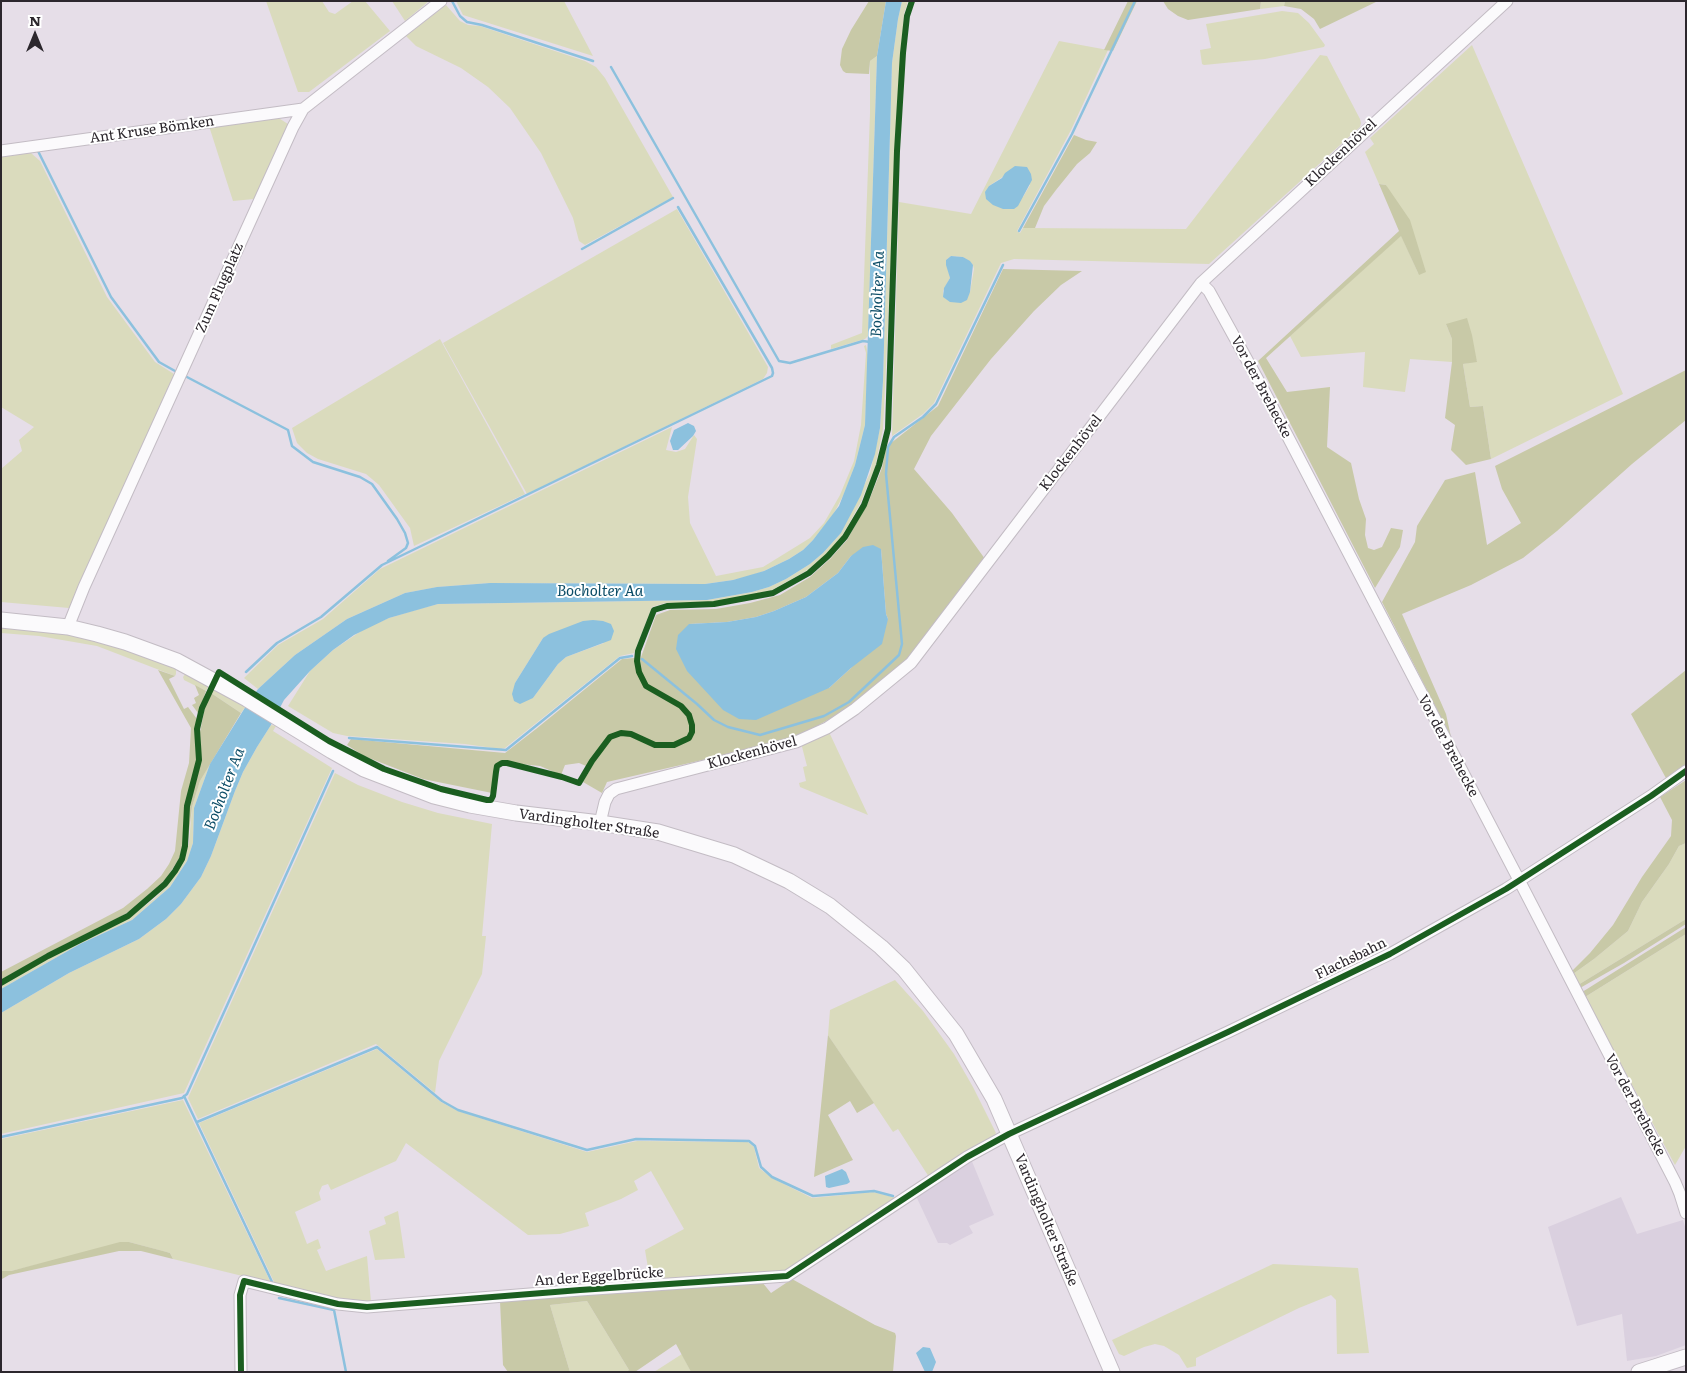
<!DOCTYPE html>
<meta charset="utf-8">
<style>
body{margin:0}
#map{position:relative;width:1687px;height:1373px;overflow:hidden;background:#e6dee8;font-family:Literata,serif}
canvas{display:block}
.frame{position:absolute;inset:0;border:2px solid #2c272d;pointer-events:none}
.north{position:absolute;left:10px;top:10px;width:50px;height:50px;-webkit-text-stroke:4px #fff;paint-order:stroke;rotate:0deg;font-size:14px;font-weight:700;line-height:20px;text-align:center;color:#2c272d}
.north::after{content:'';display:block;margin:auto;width:18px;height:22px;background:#2c272d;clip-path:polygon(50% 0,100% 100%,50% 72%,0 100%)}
</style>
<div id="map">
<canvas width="1687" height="1373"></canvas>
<div class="frame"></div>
<div class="north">N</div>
</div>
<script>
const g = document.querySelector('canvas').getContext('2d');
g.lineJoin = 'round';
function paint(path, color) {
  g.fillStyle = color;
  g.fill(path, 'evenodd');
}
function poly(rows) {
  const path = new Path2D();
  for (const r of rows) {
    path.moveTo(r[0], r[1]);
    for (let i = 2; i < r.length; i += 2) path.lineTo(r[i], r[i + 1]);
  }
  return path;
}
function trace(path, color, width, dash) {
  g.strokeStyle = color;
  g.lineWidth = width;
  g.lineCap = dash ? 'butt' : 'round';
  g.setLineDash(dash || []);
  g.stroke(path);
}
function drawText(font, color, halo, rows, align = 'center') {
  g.font = font + ' Literata,serif';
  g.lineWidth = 4;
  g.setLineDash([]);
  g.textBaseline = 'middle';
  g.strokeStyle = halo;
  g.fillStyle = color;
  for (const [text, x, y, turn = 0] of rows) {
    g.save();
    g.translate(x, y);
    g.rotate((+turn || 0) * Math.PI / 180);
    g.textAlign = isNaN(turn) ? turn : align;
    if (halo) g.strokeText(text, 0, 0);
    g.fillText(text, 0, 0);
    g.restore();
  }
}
const commercial = poly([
 [971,1159,994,1215,969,1226,973,1233,950,1245,947,1243,938,1243,916,1196],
 [1621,1197,1637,1234,1683,1220,1686,1230,1686,1345,1656,1356,1627,1361,1622,1314,1577,1326,1548,1227]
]);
const green = poly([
 [266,1,322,1,329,12,335,14,353,1,365,1,390,31,309,92,298,92],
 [392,1,429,1,405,21],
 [456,1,564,1,593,56,463,15],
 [902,1,908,1,904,14,898,114,883,429,875,468,860,504,842,536,826,555,808,570,772,590,714,603,665,603,652,607,634,653,620,656,505,748,500,749,465,744,347,736,333,733,288,706,310,671,333,650,367,627,389,618,419,609,438,604,707,600,752,592,769,587,786,579,810,564,823,553,841,533,870,473,880,428,883,381,892,63,898,19],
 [543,638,604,643,566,657,558,664,533,698,515,683],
 [1261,1,1285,1,1284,6,1260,9],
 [446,5,460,21,468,25,480,26,585,61,596,67,605,78,673,197,585,245,579,241,573,218,541,153,510,108,488,87,461,68,416,46,406,36],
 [1282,11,1298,13,1309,23,1325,45,1324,47,1265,59,1204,65,1202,64,1200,50,1211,48,1206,24],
 [1059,41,1108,50,1071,130,1017,231,1020,233,1023,228,1186,229,1320,55,1327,56,1360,119,1361,123,1360,127,1209,264,1014,259,1001,263,934,403,923,414,892,436,899,202,971,214],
 [1004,176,1030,185,1023,197,989,186],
 [951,256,963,257,973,265,974,269,970,292,946,299,944,297,943,291,950,278,946,260],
 [1472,45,1623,394,1491,459,1483,406,1470,407,1463,364,1477,361,1446,324,1452,339,1452,362,1410,359,1405,392,1363,387,1365,352,1301,357,1290,336,1401,235,1419,275,1386,185,1379,184,1365,152,1374,144,1370,138],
 [877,56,868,336,865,339,831,349,831,345,862,333,870,113,870,61],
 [277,117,288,124,254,199,233,201,209,126],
 [31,153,40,161,107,297,155,362,174,374,69,608,1,602,1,469,22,451,19,440,34,427,1,407,1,157],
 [677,209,768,367,767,373,763,379,527,494,443,343],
 [440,339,525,494,414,546,410,528,379,485,366,474,318,459,307,453,297,443,292,428],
 [866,345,868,355,865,425,855,465,844,494,833,515,813,540,803,550,789,559,764,571,747,577,733,580,705,584,490,583,438,587,405,593,347,619,295,655,258,689,244,678,278,645,323,619,380,569,672,427,666,450,676,452,685,449,694,435,697,439,688,497,690,523,716,576,763,567,810,538,824,523,840,495,854,461,861,425,866,353,864,346],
 [1,624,86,636,176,668,176,674,175,676,97,646,39,636,1,633],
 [186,673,209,685,206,691,184,680,183,677],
 [214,688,246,706,241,713,211,693],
 [271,725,276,726,273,731,332,768,184,1093,1,1134,1,1013,69,973,139,939,166,919,181,904,201,877,211,856,235,791,243,772,257,747],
 [829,732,868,815,800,787,799,783,806,781,803,767,807,766,801,743],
 [210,764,194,808,193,843,187,861,170,887,132,920,80,944,1,989,1,985,49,957,129,918,154,899,167,886,184,859,189,843,192,807,200,781],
 [335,773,358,785,402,802,438,813,492,824,482,936,486,936,482,974,439,1061,435,1093,376,1044,198,1119,188,1098],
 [1686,843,1686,919,1578,985,1573,974,1594,959,1628,931,1642,902,1669,864,1679,846],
 [1686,934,1686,1146,1675,1165,1585,997],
 [895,980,923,1011,954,1054,973,1087,996,1133,994,1137,929,1177,898,1129,893,1132,828,1035,830,1010],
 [377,1049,441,1102,458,1111,587,1152,637,1141,748,1142,754,1147,759,1168,772,1178,812,1198,873,1192,897,1198,787,1270,650,1280,645,1250,684,1229,651,1171,634,1181,638,1190,621,1199,585,1213,589,1226,560,1234,528,1235,406,1143,396,1161,331,1190,328,1184,322,1186,319,1193,321,1200,295,1212,307,1244,318,1239,321,1248,317,1250,326,1271,367,1256,371,1302,342,1300,275,1284,199,1123],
 [183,1100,271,1283,173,1259,170,1253,129,1242,11,1271,1,1271,1,1139],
 [398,1211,405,1258,375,1260,369,1231,386,1224,384,1217],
 [1273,1264,1358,1268,1369,1353,1337,1354,1336,1300,1331,1295,1299,1308,1196,1358,1196,1366,1187,1368,1179,1355,1164,1346,1155,1344,1144,1347,1124,1356,1119,1354,1112,1340],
 [587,1301,629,1370,626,1372,570,1372,550,1305],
 [682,1354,691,1372,654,1372]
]);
const forest = poly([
 [869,1,886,1,877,56,870,61,869,74,846,73,843,71,840,65,842,49,851,30],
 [1128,1,1137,1,1113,51,1104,50],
 [1163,1,1261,1,1260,9,1188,20,1178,16,1168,9],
 [1285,1,1378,1,1320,29,1314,19,1301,9,1284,6],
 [1074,135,1086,140,1097,142,1090,153,1077,164,1056,190,1044,206,1035,228,1023,228],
 [1379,184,1386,185,1410,220,1426,272,1419,275,1401,236,1266,358,1287,392,1330,387,1327,447,1351,463,1359,499,1366,519,1365,535,1368,548,1374,550,1382,547,1391,528,1403,530,1400,547,1375,588,1258,361,1399,231],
 [1003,269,1082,271,1061,285,1034,311,991,359,931,436,914,469,952,513,985,559,906,662,849,708,794,739,607,782,602,793,583,782,591,768,579,763,565,765,561,775,540,766,501,762,497,764,494,770,492,793,423,779,364,756,347,745,351,739,505,753,536,729,622,659,634,658,640,660,656,615,670,610,716,609,750,603,780,595,810,577,830,559,847,540,868,503,882,468,886,447,938,406],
 [881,549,886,614,888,619,851,668,829,688,689,624,727,622,756,617,774,611,806,597,838,573,851,556],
 [1467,318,1472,335,1477,362,1463,364,1470,407,1483,406,1491,459,1466,465,1451,450,1455,425,1445,418,1452,362,1452,339,1446,324],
 [1686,370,1686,420,1632,464,1557,531,1523,558,1471,585,1402,614,1446,714,1451,737,1382,602,1415,542,1417,526,1445,480,1475,472,1487,545,1521,523,1502,489,1495,466],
 [158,670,175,676,169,679,184,709,188,707,197,719,195,729,197,761,185,807,183,846,179,859,165,880,130,911,115,920,47,954,1,980,1,972,123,908,147,889,161,876,169,864,175,851,181,791,189,763,191,728],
 [1686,670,1686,766,1667,780,1631,714],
 [195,685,206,691,198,713,192,705,196,703,194,698,199,695],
 [211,693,241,713,200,781,192,807,187,848,189,807,201,762,200,732,205,707],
 [1686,780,1686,843,1679,846,1669,864,1642,902,1628,931,1594,959,1573,974,1571,972,1590,953,1613,925,1642,877,1671,836,1672,820,1660,797],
 [1686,919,1686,924,1624,963,1580,988,1578,985],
 [1686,927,1686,934,1585,997,1582,992,1587,989],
 [828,1035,874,1103,857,1113,850,1101,828,1115,853,1160,814,1177],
 [120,1242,129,1242,163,1251,170,1253,173,1259,141,1251,119,1251,9,1275,2,1279,1,1283,1,1271,11,1271],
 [792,1279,875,1325,895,1333,896,1336,893,1372,691,1372,676,1344,635,1372,626,1372,629,1370,587,1301,550,1305,570,1372,508,1372,503,1365,500,1301,762,1282,771,1293]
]);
const water = poly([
 [886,1,902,1,898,19,892,63,883,381,880,428,875,454,861,495,841,533,823,553,810,564,786,579,769,587,752,592,707,600,438,604,389,618,354,635,333,650,310,671,284,700,271,725,257,747,243,772,235,791,211,856,201,877,181,904,166,919,139,939,69,973,1,1013,1,989,80,944,132,920,170,887,187,861,193,843,194,808,210,764,246,706,258,689,295,655,347,619,405,593,437,587,490,583,705,584,733,580,764,571,789,559,803,550,813,540,839,506,855,465,865,425,877,56],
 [1015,166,1027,167,1031,174,1032,180,1018,206,1014,209,1003,209,993,205,986,199,985,192,989,186,1002,178,1005,173],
 [951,256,963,257,970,261,973,265,970,292,967,300,961,303,950,302,943,297,944,288,950,278,946,265,946,260],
 [688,423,694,426,696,431,693,436,678,450,673,450,670,441,674,430],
 [873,545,881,549,886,614,888,619,882,644,851,668,829,688,756,720,739,719,723,710,687,671,676,649,678,635,689,624,727,622,756,617,774,611,806,597,838,573,851,556,863,547],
 [593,620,603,621,611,624,614,631,611,640,566,657,558,664,533,698,520,704,514,701,512,694,515,683,543,638,549,634,583,621],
 [842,1169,846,1172,850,1182,847,1184,829,1188,826,1187,825,1176],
 [923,1347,930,1348,936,1362,932,1372,925,1372,916,1353]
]);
const stream = poly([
 [452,1,460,16,467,22,482,25,593,61],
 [611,67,779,361,790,363,863,341,870,342],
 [38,151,111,297,159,362,175,371],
 [1019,231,1072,134,1135,1],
 [582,249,673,198],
 [185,376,288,430,292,446,313,462,360,477,372,484,397,519,405,533,408,543,406,548,388,561],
 [642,659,697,704,714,720,728,727,760,735,824,716,849,702,899,655,902,644,886,474,888,447,894,437,923,417,936,404,1003,265],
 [246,672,277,643,321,617,382,565,772,376,773,373,772,368,678,207],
 [349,738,506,750,620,658,632,656],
 [184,1096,273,1284],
 [197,1122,377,1047,442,1101,458,1110,587,1150,636,1139,749,1141,755,1146,761,1167,772,1177,813,1196,874,1191,893,1196],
 [1,1137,182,1098,187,1094,333,771],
 [279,1298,334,1310,346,1372]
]);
const street = poly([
 [1,151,303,109],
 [1201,283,1209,291,1263,389,1519,880,1675,1182,1680,1194,1686,1213],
 [68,627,84,587,293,127,303,109,441,1],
 [600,823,605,802,609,794,616,789,796,742,827,728,855,709,911,663,1201,283,1507,1],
 [241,1372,240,1295,244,1281,338,1304,367,1307,580,1290,787,1276,967,1157,1009,1134,1228,1032,1390,954,1506,889,1651,796,1686,771]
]);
const secondary = poly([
 [1,620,68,627,97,634,125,642,177,661,247,699,332,751,364,769,434,796,470,805,516,813,600,823,658,832,734,855,789,881,830,906,881,947,904,969,956,1034,994,1099,1112,1372],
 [1639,1372,1686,1357]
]);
const cycleway = poly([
 [1,983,48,956,128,916,165,884,175,871,182,859,185,846,187,806,199,760,197,729,202,708,219,672,329,741,384,769,441,789,487,800,491,800,493,796,496,772,497,766,502,763,507,763,562,777,579,783,592,761,610,737,621,733,631,734,655,745,674,745,689,738,692,732,692,725,689,715,681,706,646,686,639,672,637,661,638,651,654,610,667,606,714,604,773,593,809,573,828,556,845,537,864,505,879,465,888,429,897,151,903,53,907,16,912,1],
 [241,1372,240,1295,244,1281,338,1304,367,1307,580,1290,787,1276,967,1157,1009,1134,1228,1032,1390,954,1506,889,1651,796,1686,771]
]);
const streetNames = [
 ["Ant Kruse Bömken",152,130,-8],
 ["Klockenhövel",1341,153,-43],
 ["Zum Flugplatz",220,288,-66],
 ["Vor der Brehecke",1261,387,62],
 ["Klockenhövel",1071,453,-52],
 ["Vor der Brehecke",1448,746,62],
 ["Klockenhövel",752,753,-15],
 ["Vardingholter Straße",589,824,8],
 ["Flachsbahn",1351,959,-26],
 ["Vor der Brehecke",1635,1105,62],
 ["Vardingholter Straße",1046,1220,67],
 ["An der Eggelbrücke",599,1277,-4]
];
const waterNames = [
 ["Bocholter Aa",878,294,-88],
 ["Bocholter Aa",600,592],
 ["Bocholter Aa",225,789,-69]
];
paint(commercial, '#dad0df');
paint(green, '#dadbbd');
paint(forest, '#c8c9a7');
paint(water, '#8cc1de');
trace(stream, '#8cc1de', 2.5);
trace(street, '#c3bcc4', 13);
trace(secondary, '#c3bcc4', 17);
trace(street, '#fbfafc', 11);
trace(secondary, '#fbfafc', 15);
trace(cycleway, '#1b5e20', 6);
drawText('14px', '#2c272d', '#fff', streetNames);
drawText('italic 15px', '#0c4d67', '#fff', waterNames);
</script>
